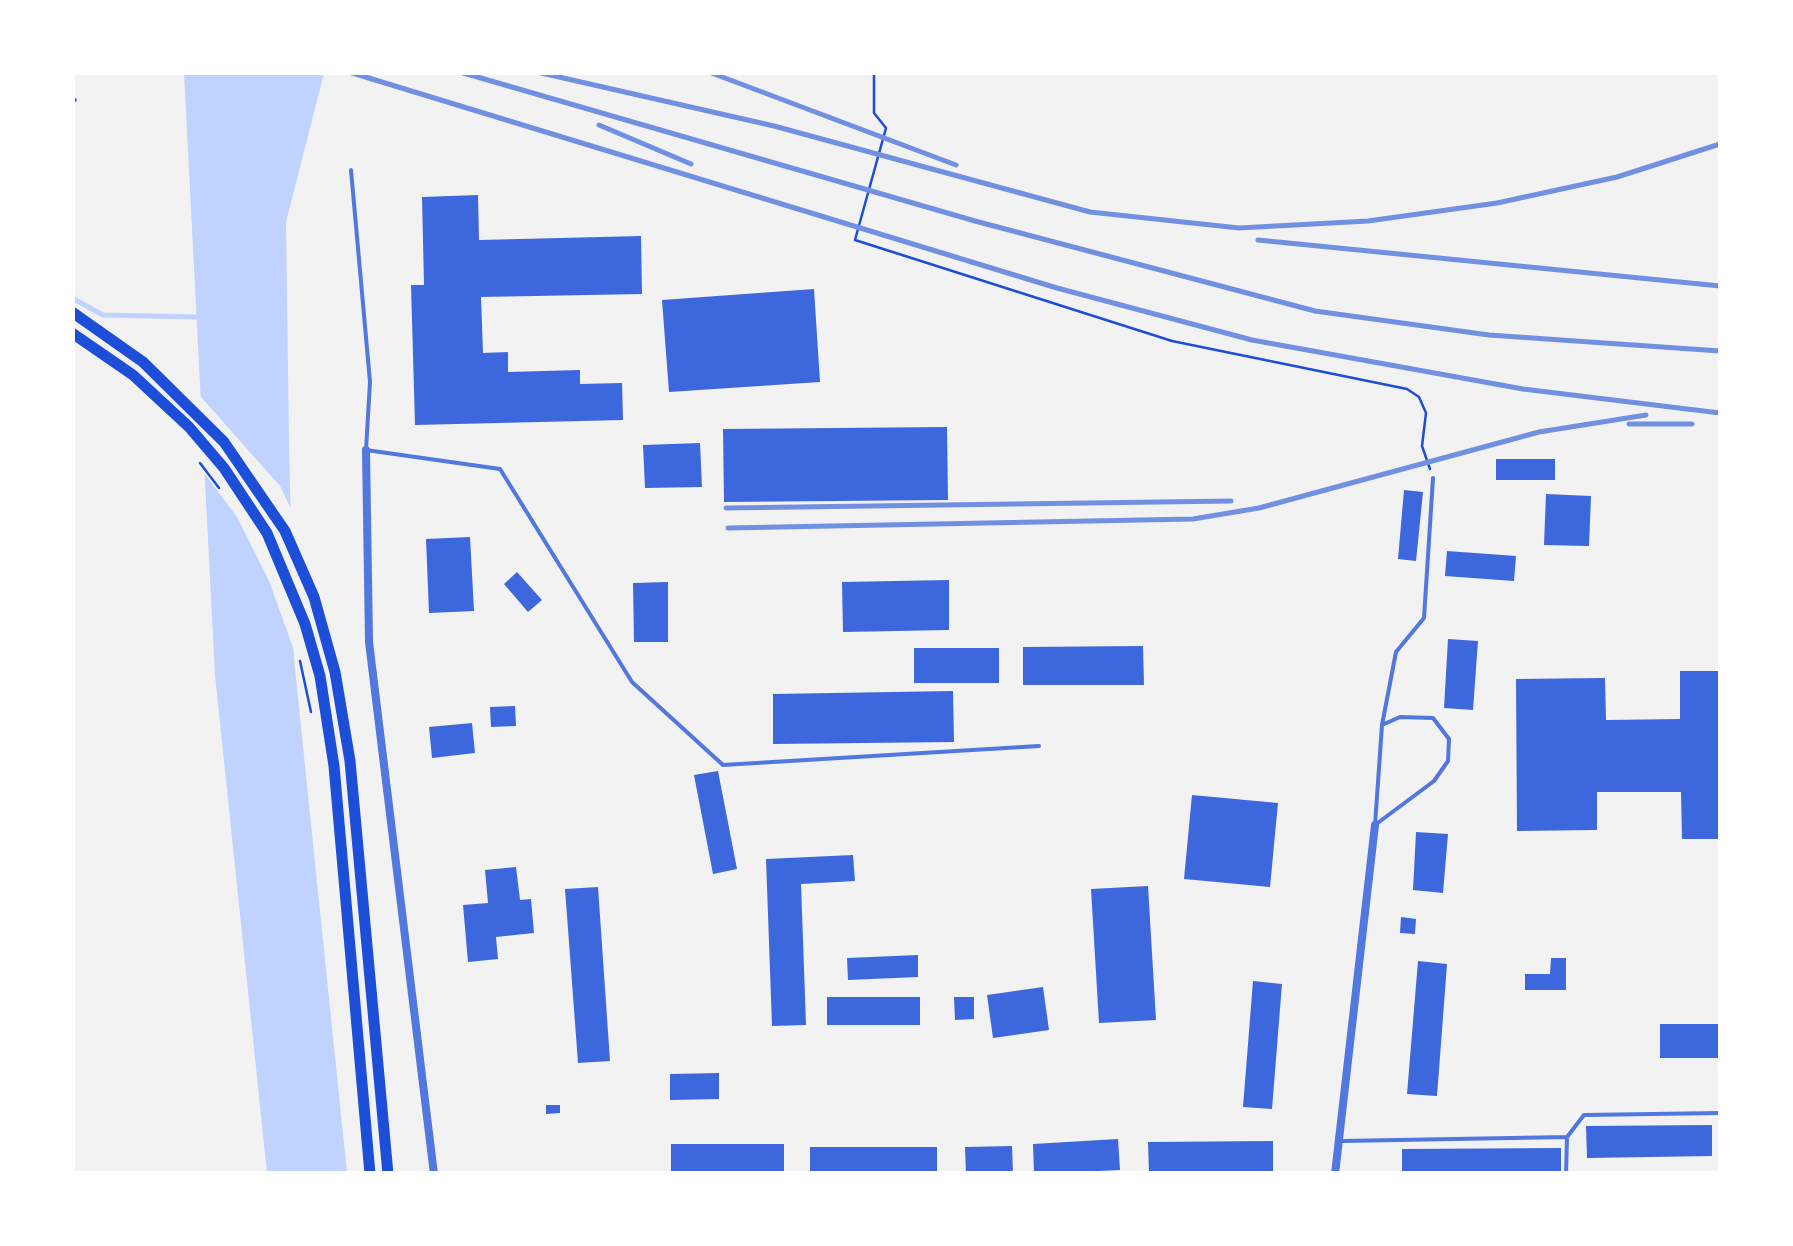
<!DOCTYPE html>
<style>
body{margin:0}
#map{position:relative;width:1793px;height:1246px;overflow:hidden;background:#f2f2f2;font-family:Montserrat,sans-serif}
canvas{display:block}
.frame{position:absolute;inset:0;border:75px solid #fff;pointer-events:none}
</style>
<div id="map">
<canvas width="1793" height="1246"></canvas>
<div class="frame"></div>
</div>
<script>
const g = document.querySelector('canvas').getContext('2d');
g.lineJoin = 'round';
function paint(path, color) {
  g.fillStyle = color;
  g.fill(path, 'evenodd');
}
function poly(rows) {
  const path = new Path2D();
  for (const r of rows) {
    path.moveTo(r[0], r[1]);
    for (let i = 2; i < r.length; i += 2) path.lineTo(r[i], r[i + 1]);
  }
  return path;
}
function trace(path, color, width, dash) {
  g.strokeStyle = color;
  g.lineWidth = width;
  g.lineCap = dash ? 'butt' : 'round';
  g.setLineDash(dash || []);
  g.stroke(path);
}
const water = poly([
 [184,73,324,73,286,222,289,443,294,659,347,1173,267,1173,215,675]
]);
const pier = poly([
 [193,388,280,486,295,517,299,664,269,581,237,517,198,465]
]);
const stream = poly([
 [72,298,103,315,200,317]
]);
const building = poly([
 [478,195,479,240,641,236,642,294,481,297,483,353,508,352,508,372,580,370,580,384,622,383,623,420,415,425,411,285,424,285,422,197],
 [814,289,820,382,669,392,662,300],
 [947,427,948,500,724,502,723,429],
 [700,443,702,487,645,488,643,445],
 [1496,459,1555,459,1555,480,1496,480],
 [1404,490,1423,492,1416,561,1398,559],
 [1546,494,1591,496,1589,546,1544,545],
 [470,537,474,611,429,613,426,539],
 [1447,551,1516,556,1514,581,1445,576],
 [517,572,542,600,528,612,504,584],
 [949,580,949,630,843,632,842,582],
 [668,582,668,642,634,642,633,583],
 [1448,639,1478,641,1473,710,1444,708],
 [1143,646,1144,685,1023,685,1023,647],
 [914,648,999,648,999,683,914,683],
 [1680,671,1720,671,1720,839,1682,839,1681,792,1597,792,1597,830,1517,831,1516,679,1605,678,1606,720,1680,719],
 [953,691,954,742,773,744,773,694],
 [515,706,516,726,491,727,490,707],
 [472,723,475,753,432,758,429,727],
 [718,771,737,869,713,874,694,775],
 [1192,795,1278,803,1270,887,1184,879],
 [1416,832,1448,834,1443,893,1413,890],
 [853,855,855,881,801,884,806,1025,772,1026,766,859],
 [516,867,520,900,531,899,534,933,496,937,498,959,468,962,463,905,488,903,485,870],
 [1148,886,1156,1020,1099,1023,1091,889],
 [598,887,610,1061,578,1063,565,889],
 [1401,917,1416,919,1415,934,1400,933],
 [918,955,918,977,848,980,847,958],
 [1551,958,1566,958,1566,990,1525,990,1525,974,1550,974],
 [1418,961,1447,964,1437,1096,1407,1094],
 [1253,981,1282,984,1272,1109,1243,1107],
 [1043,987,1049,1030,993,1038,987,995],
 [827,997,920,997,920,1025,827,1025],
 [954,997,974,997,974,1019,955,1020],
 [1660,1024,1720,1024,1720,1058,1660,1058],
 [719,1073,719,1099,670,1100,670,1074],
 [546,1105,560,1105,560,1113,546,1114],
 [1712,1125,1712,1156,1587,1158,1586,1126],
 [1118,1139,1120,1170,1034,1174,1033,1144],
 [1273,1141,1273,1173,1149,1174,1148,1142],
 [671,1144,784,1144,784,1174,671,1174],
 [1012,1146,1013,1174,966,1174,965,1147],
 [810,1147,937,1147,937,1174,810,1174],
 [1561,1148,1561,1174,1402,1174,1402,1149]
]);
const path = poly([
 [874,72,874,113,886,128,855,240,1172,341,1407,389,1419,397,1426,413,1422,446,1430,469],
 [200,463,219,488],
 [300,661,311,712]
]);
const service = poly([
 [72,99,75,100],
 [351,170,370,382,366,450,500,469,632,682,723,765,1039,746],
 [1375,825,1382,725,1396,652,1424,618,1433,478],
 [1375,825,1434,781,1448,761,1449,739,1433,718,1400,717,1382,725],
 [1341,1141,1567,1137,1584,1115,1720,1113],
 [1566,1174,1567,1137]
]);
const minor = poly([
 [366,450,369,642,434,1174],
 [1335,1174,1375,825]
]);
const secondary = poly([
 [72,312,143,362,224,442,285,531,314,597,335,672,350,761,388,1174],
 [72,333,133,375,189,427,224,468,267,533,305,624,320,676,334,766,370,1174]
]);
const rail = poly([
 [349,72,1057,288,1252,340,1523,389,1720,413],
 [460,72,975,221,1315,311,1489,335,1720,351],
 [537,72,774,126,1090,212,1239,228,1368,221,1497,203,1617,177,1720,144],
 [709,72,956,165],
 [599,125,691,164],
 [1258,240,1720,286],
 [1629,424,1692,424],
 [726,508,1231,501],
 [728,528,1193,519,1259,508,1539,432,1646,415]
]);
paint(water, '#bfd3fe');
paint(pier, '#f2f2f2');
trace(stream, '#bfd3fe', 5);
paint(building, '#3d67dc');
trace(path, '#1d4ed8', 2.5);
trace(service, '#5277de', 4);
trace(minor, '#5277de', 8);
trace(secondary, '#1d4ed8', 11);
trace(rail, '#7290e2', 5);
</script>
